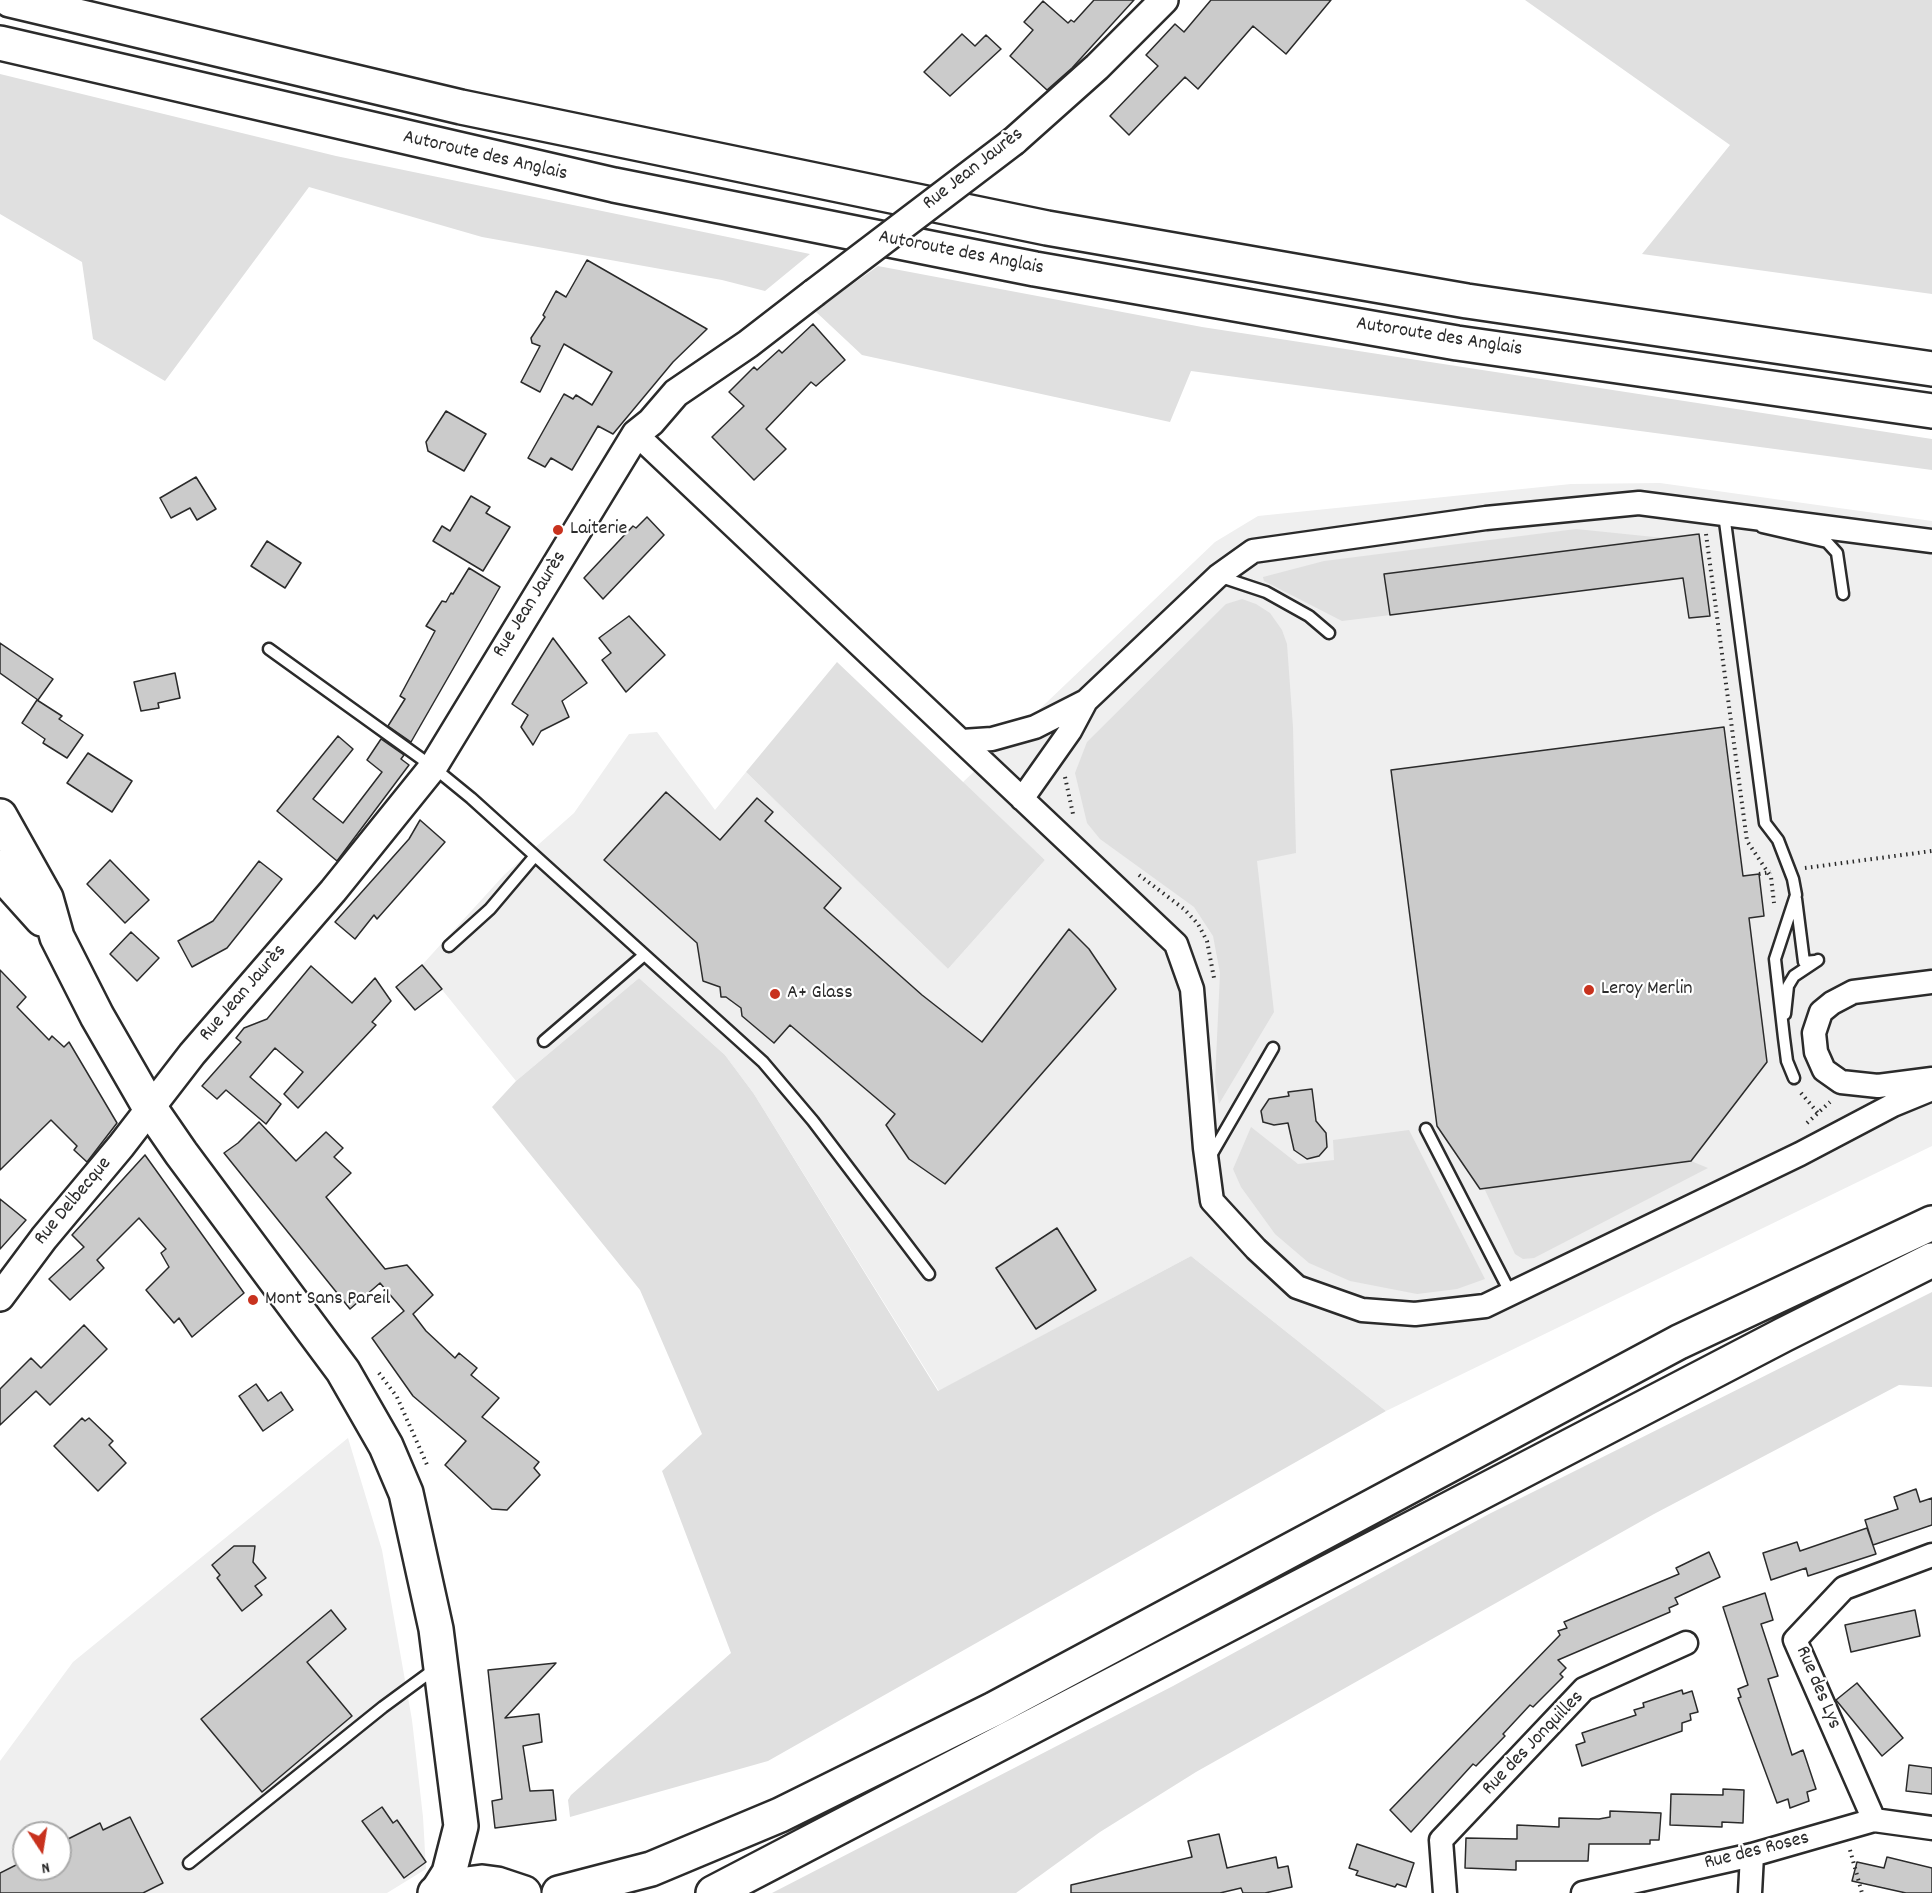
<!DOCTYPE html>
<meta charset="utf-8">
<style>
body{margin:0}
#map{position:relative;width:1932px;height:1893px;overflow:hidden;background:#fff;font-family:Dekko,sans-serif}
canvas{display:block}
.north{position:absolute;left:12px;top:1821px;width:60px;height:60px;box-sizing:border-box;background:#fff;border:2px solid #aaa;border-radius:50%;rotate:168deg;font-size:16px;font-weight:700;line-height:24px;text-align:center;color:#2b2b2b}
.north::after{content:'';display:block;margin:auto;width:21px;height:27px;background:#c8321e;clip-path:polygon(50% 0,100% 100%,50% 72%,0 100%)}
</style>
<div id="map">
<canvas width="1932" height="1893"></canvas>
<div class="north">N</div>
</div>
<script>
const g = document.querySelector('canvas').getContext('2d');
g.lineJoin = 'round';
function paint(path, color) {
  g.fillStyle = color;
  g.fill(path, 'evenodd');
}
function poly(rows) {
  const path = new Path2D();
  for (const r of rows) {
    path.moveTo(r[0], r[1]);
    for (let i = 2; i < r.length; i += 2) path.lineTo(r[i], r[i + 1]);
  }
  return path;
}
function trace(path, color, width, dash) {
  g.strokeStyle = color;
  g.lineWidth = width;
  g.lineCap = dash ? 'butt' : 'round';
  g.setLineDash(dash || []);
  g.stroke(path);
}
function drawText(font, color, halo, rows, align = 'center') {
  g.font = font + ' Dekko,sans-serif';
  g.lineWidth = 4.5;
  g.setLineDash([]);
  g.textBaseline = 'middle';
  g.strokeStyle = halo;
  g.fillStyle = color;
  for (const [text, x, y, turn = 0] of rows) {
    g.save();
    g.translate(x, y);
    g.rotate((+turn || 0) * Math.PI / 180);
    g.textAlign = isNaN(turn) ? turn : align;
    if (halo) g.strokeText(text, 0, 0);
    g.fillText(text, 0, 0);
    g.restore();
  }
}
const built = poly([
 [1660,483,1932,521,1932,1146,1386,1411,1191,1256,939,1391,754,1094,725,1055,639,978,516,1081,422,965,504,875,574,813,629,734,657,732,715,810,746,772,948,969,1045,860,962,783,1215,542,1258,516,1571,484],
 [348,1438,382,1550,412,1720,423,1817,426,1869,387,1893,0,1893,0,1761,73,1662],
 [24,1833,60,1833,60,1869,24,1869]
]);
const green = poly([
 [1525,0,1932,0,1932,294,1642,254,1730,145],
 [0,74,336,156,810,254,765,291,722,280,482,237,309,187,165,381,93,339,82,262,0,214],
 [878,266,1202,327,1932,439,1932,470,1191,371,1170,422,862,355,815,311],
 [1576,529,1664,538,1385,574,1390,615,1342,621,1264,581,1263,577,1324,561],
 [1242,599,1256,604,1270,613,1282,630,1287,644,1293,727,1296,853,1257,861,1274,1012,1219,1104,1215,1081,1220,973,1213,936,1194,907,1100,839,1087,823,1075,773,1087,742,1226,604],
 [837,662,1045,860,948,969,746,772],
 [639,978,725,1055,754,1094,938,1391,1191,1256,1386,1411,768,1761,570,1817,568,1800,571,1795,731,1653,662,1471,702,1434,640,1290,492,1107,516,1081],
 [1251,1127,1298,1164,1334,1160,1333,1140,1409,1130,1485,1279,1457,1289,1417,1294,1350,1281,1309,1263,1275,1234,1241,1187,1233,1169],
 [1691,1161,1708,1168,1534,1258,1523,1259,1515,1254,1484,1188],
 [1932,1292,1932,1387,1899,1385,1654,1514,1196,1772,1100,1832,1016,1893,772,1893,1173,1686,1489,1514]
]);
const building = poly([
 [1094,0,1134,0,1072,68,1047,90,1010,56,1033,30,1024,22,1043,1,1068,23,1071,20,1074,22,1094,0],
 [1211,0,1331,0,1286,54,1253,26,1198,89,1185,77,1129,135,1110,116,1158,66,1146,55,1175,24,1184,32,1211,0],
 [962,34,975,46,986,35,1001,49,950,96,924,72,962,34],
 [587,260,707,329,673,362,613,434,598,426,572,470,551,458,545,467,528,458,564,394,573,399,576,395,592,405,612,372,564,344,540,392,521,382,540,346,532,343,531,338,545,317,543,315,556,291,566,297,587,260],
 [813,324,845,360,816,386,811,382,766,429,786,449,754,480,712,437,744,406,729,392,754,367,757,370,779,350,782,353,813,324],
 [446,411,486,434,464,471,428,451,426,442,446,411],
 [196,477,216,509,197,520,190,508,171,518,160,498,196,477],
 [471,496,490,507,486,513,510,527,483,571,433,541,442,526,450,531,471,496],
 [647,517,664,535,603,599,584,578,633,526,636,528,647,517],
 [1699,534,1710,616,1689,618,1683,578,1390,615,1384,574,1699,534],
 [267,541,301,563,285,588,251,566,267,541],
 [469,568,500,587,411,742,388,726,405,699,400,696,435,631,426,626,442,601,446,602,451,593,453,594,469,568],
 [629,616,665,655,626,692,602,660,611,653,599,638,629,616],
 [553,638,587,683,562,701,569,717,541,731,533,745,521,727,528,715,512,704,553,638],
 [0,643,53,679,38,700,0,673,0,643],
 [175,673,180,698,158,703,159,708,141,711,134,682,175,673],
 [37,700,62,716,59,719,83,735,67,758,43,743,45,739,22,723,37,700],
 [1724,727,1743,876,1759,874,1764,916,1749,918,1767,1062,1691,1161,1480,1189,1437,1126,1391,770,1724,727],
 [338,736,353,749,313,799,343,823,382,772,367,760,381,739,404,755,401,759,409,765,337,861,277,811,338,736],
 [88,753,132,781,112,812,67,783,88,753],
 [666,792,720,840,757,798,773,812,765,821,841,888,824,908,922,995,982,1042,1069,929,1089,949,1116,989,945,1184,909,1159,886,1125,895,1114,790,1025,774,1043,742,1016,741,1008,726,997,721,997,720,987,703,981,697,943,604,860,666,792],
 [420,820,445,842,377,919,374,915,355,939,335,922,409,839,420,820],
 [110,860,149,900,125,923,87,884,110,860],
 [259,861,282,879,227,948,192,967,178,941,213,921,259,861],
 [131,932,159,958,137,981,110,954,131,932],
 [422,965,442,989,415,1010,396,987,422,965],
 [311,966,352,1003,375,978,391,1001,372,1022,376,1025,298,1108,284,1094,303,1072,275,1048,250,1077,281,1104,266,1124,226,1090,217,1099,202,1086,241,1042,236,1038,244,1028,267,1019,311,966],
 [0,970,26,997,17,1007,49,1040,52,1036,64,1047,69,1042,117,1123,87,1162,74,1150,77,1146,51,1120,0,1170,0,970],
 [1312,1089,1316,1121,1326,1133,1327,1147,1319,1156,1307,1159,1294,1150,1288,1123,1274,1125,1263,1122,1261,1111,1269,1099,1289,1096,1288,1092,1312,1089],
 [259,1122,296,1161,326,1132,343,1148,334,1157,351,1173,326,1197,385,1269,407,1265,433,1295,413,1314,426,1331,455,1358,459,1353,477,1368,471,1375,499,1398,482,1417,539,1462,534,1468,540,1475,507,1510,492,1509,445,1465,466,1441,413,1396,372,1338,404,1311,380,1283,350,1309,224,1153,238,1143,259,1122],
 [145,1155,244,1293,192,1337,179,1318,174,1323,146,1290,169,1267,161,1253,166,1249,139,1218,97,1260,104,1268,70,1300,49,1279,84,1247,72,1235,145,1155],
 [0,1199,26,1220,0,1249,0,1199],
 [1057,1228,1096,1290,1036,1329,996,1268,1057,1228],
 [84,1325,107,1349,50,1405,36,1391,0,1425,0,1389,31,1358,41,1368,84,1325],
 [256,1384,268,1401,281,1392,293,1410,263,1431,239,1396,256,1384],
 [82,1418,85,1421,89,1418,113,1441,109,1445,126,1463,98,1491,54,1446,82,1418],
 [1916,1489,1920,1502,1932,1498,1932,1525,1873,1545,1865,1520,1898,1509,1894,1497,1916,1489],
 [1867,1528,1876,1554,1808,1576,1806,1568,1771,1580,1763,1553,1797,1542,1800,1551,1867,1528],
 [234,1546,255,1546,253,1562,266,1578,255,1586,262,1595,242,1611,217,1578,220,1575,212,1565,234,1546],
 [1709,1552,1720,1577,1675,1598,1678,1604,1669,1608,1670,1612,1558,1660,1566,1668,1560,1674,1563,1677,1533,1707,1530,1705,1503,1734,1505,1736,1476,1766,1473,1764,1411,1832,1390,1810,1560,1635,1558,1631,1567,1628,1564,1622,1679,1574,1676,1568,1709,1552],
 [1765,1593,1773,1620,1761,1624,1778,1676,1768,1679,1792,1755,1803,1750,1816,1789,1807,1792,1809,1801,1790,1808,1788,1799,1777,1803,1738,1698,1741,1697,1738,1689,1748,1685,1723,1607,1765,1593],
 [331,1610,346,1629,307,1662,352,1716,262,1792,201,1719,331,1610],
 [1915,1610,1920,1636,1851,1652,1845,1625,1915,1610],
 [556,1663,505,1718,539,1714,542,1742,523,1746,530,1791,553,1790,556,1820,495,1828,492,1801,502,1799,488,1670,556,1663],
 [1857,1683,1903,1738,1882,1756,1836,1700,1857,1683],
 [1682,1690,1683,1694,1692,1691,1698,1712,1690,1714,1691,1720,1682,1723,1682,1731,1582,1766,1576,1745,1585,1742,1582,1733,1636,1715,1634,1710,1644,1707,1643,1703,1682,1690],
 [1909,1765,1932,1768,1932,1794,1906,1791,1909,1765],
 [1723,1789,1744,1790,1743,1823,1722,1822,1722,1827,1670,1825,1671,1794,1723,1795,1723,1789],
 [382,1807,393,1823,397,1820,426,1862,404,1878,362,1821,382,1807],
 [1610,1811,1661,1813,1659,1840,1650,1840,1650,1844,1589,1844,1588,1861,1516,1861,1516,1870,1465,1868,1466,1838,1517,1839,1517,1825,1559,1827,1559,1818,1599,1819,1610,1817,1610,1811],
 [130,1817,163,1883,143,1893,0,1893,0,1873,24,1861,24,1869,60,1869,60,1843,100,1823,103,1830,130,1817],
 [1219,1834,1227,1868,1276,1857,1278,1868,1288,1866,1292,1887,1265,1893,1243,1893,1241,1888,1220,1893,1071,1893,1071,1885,1192,1857,1188,1841,1219,1834],
 [1357,1844,1414,1863,1406,1887,1397,1884,1395,1887,1356,1875,1358,1871,1349,1868,1357,1844],
 [1887,1857,1932,1868,1932,1893,1906,1893,1852,1881,1857,1862,1884,1868,1887,1857]
]);
const path = poly([
 [1706,534,1747,841,1771,877,1774,903],
 [1065,777,1073,814],
 [1805,868,1932,851],
 [1759,874,1771,872],
 [1139,875,1184,909,1198,924,1207,941,1214,978],
 [1801,1093,1818,1113],
 [1807,1123,1830,1102],
 [379,1373,397,1397,428,1467],
 [1850,1850,1862,1893]
]);
const service = poly([
 [1724,514,1765,823,1778,840,1793,879,1796,895,1775,959,1784,1038,1787,1061,1794,1078],
 [1762,527,1827,542,1837,553,1843,594],
 [1218,576,1266,592,1309,616,1329,633],
 [269,649,433,767,471,798,763,1062,813,1121,929,1274],
 [1796,899,1804,962,1815,961],
 [449,946,490,909,534,857],
 [1785,1014,1788,986,1794,976,1818,960],
 [544,1041,643,956],
 [1426,1129,1511,1294],
 [1210,1157,1273,1048],
 [189,1863,383,1707,436,1668]
]);
const minor = poly([
 [636,434,1176,944,1192,989,1205,1148,1212,1201,1256,1249,1297,1287,1362,1310,1415,1314,1485,1306,1800,1154,1893,1105,1932,1089],
 [962,741,992,739,1035,727,1086,701,1218,576,1253,551,1486,518,1639,503,1932,541],
 [1022,799,1070,731,1086,701],
 [1932,982,1853,992,1832,1003,1821,1012,1814,1033,1816,1052,1824,1070,1841,1082,1878,1086,1932,1079],
 [1874,1820,1795,1640,1844,1588,1932,1555],
 [1445,1893,1441,1840,1584,1689,1686,1643],
 [1583,1893,1752,1855,1874,1820,1932,1828],
 [1750,1893,1752,1855]
]);
const tertiary = poly([
 [1014,141,1097,67,1164,0],
 [0,1297,44,1238,121,1146,192,1054,333,891,433,767,636,434,651,422,676,393,748,344,814,293]
]);
const primary = poly([
 [0,816,46,898,57,937,97,1016,150,1108,181,1153,343,1371,386,1446,406,1493,436,1629,461,1826,449,1873,437,1892],
 [0,867,7,880,42,919]
]);
const trunk = poly([
 [435,1893,451,1886,482,1882,497,1884,524,1893],
 [559,1893,651,1869,780,1815,994,1709,1679,1342,1932,1223],
 [713,1893,1783,1335,1932,1260]
]);
const motorway = poly([
 [10,0,461,107,1047,228,1467,301,1932,369],
 [0,43,614,185,1035,269,1457,343,1932,411]
]);
const tertiaryBridge = poly([
 [814,293,1014,141]
]);
const markers = [
 [558,530,6,"#c8321e"],
 [1589,990,6,"#c8321e"],
 [775,994,6,"#c8321e"],
 [253,1300,6,"#c8321e"]
];
const streetNames = [
 ["Autoroute des Anglais",485,157,13],
 ["Rue Jean Jaurès",974,170,-38],
 ["Autoroute des Anglais",961,254,11],
 ["Autoroute des Anglais",1439,338,9],
 ["Rue Jean Jaurès",531,605,-58],
 ["Rue Jean Jaurès",244,994,-49],
 ["Rue Delbecque",74,1202,-50],
 ["Rue des Lys",1817,1688,67],
 ["Rue des Jonquilles",1534,1744,-46],
 ["Rue des Roses",1757,1852,-14]
];
const poiNames = [
 ["Laiterie",570,530],
 ["Leroy Merlin",1601,990],
 ["A+ Glass",787,994],
 ["Mont Sans Pareil",265,1300]
];
paint(built, '#efefef');
paint(green, '#e0e0e0');
paint(building, '#cbcbcb');
trace(building, '#2b2b2b', 1.5);
trace(service, '#2b2b2b', 15);
trace(minor, '#2b2b2b', 27);
trace(tertiary, '#2b2b2b', 32);
trace(primary, '#2b2b2b', 38);
trace(trunk, '#2b2b2b', 38);
trace(motorway, '#2b2b2b', 38);
trace(path, '#2b2b2b', 4, [1.5, 4.5]);
trace(service, '#fff', 10);
trace(minor, '#fff', 22);
trace(tertiary, '#fff', 27);
trace(primary, '#fff', 33);
trace(trunk, '#fff', 33);
trace(motorway, '#fff', 33);
trace(tertiaryBridge, '#2b2b2b', 32, []);
trace(tertiaryBridge, '#fff', 27);
for (const [x, y, r, color] of markers) {
  const dot = new Path2D();
  dot.arc(x, y, r, 0, 2 * Math.PI);
  g.fillStyle = color;
  g.fill(dot);
  trace(dot, '#fff', 2);
}
drawText('20px', '#2b2b2b', '#fff', streetNames);
drawText('20px', '#2b2b2b', '#fff', poiNames, 'left');
</script>
